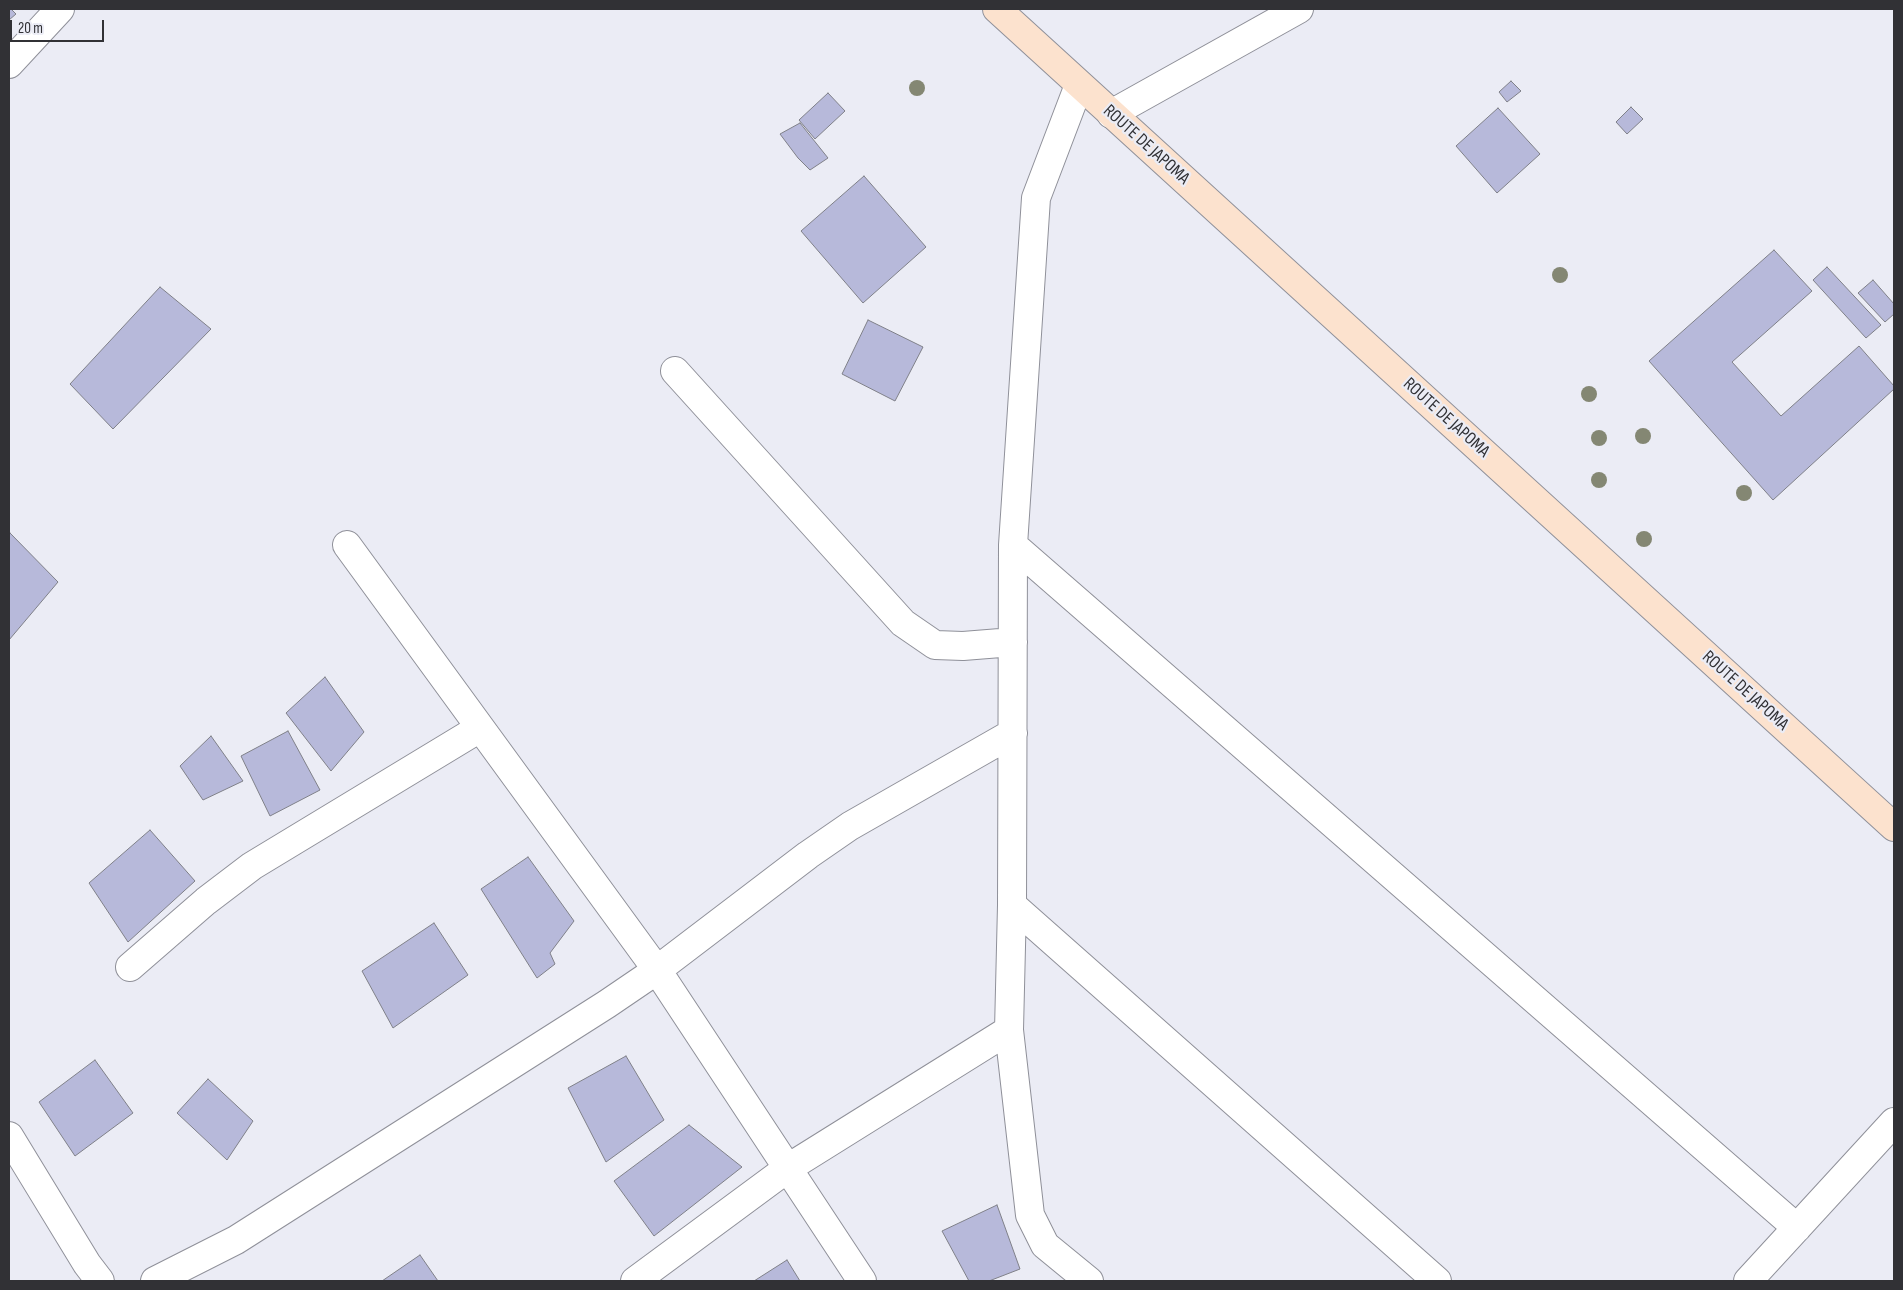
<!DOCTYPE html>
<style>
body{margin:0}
#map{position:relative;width:1903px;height:1290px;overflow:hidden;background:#ebecf5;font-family:"Sofia Sans Condensed",sans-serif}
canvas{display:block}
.frame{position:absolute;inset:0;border:10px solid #313135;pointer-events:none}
.scale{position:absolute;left:10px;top:20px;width:94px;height:22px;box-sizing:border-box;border:2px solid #313135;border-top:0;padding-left:6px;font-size:15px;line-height:18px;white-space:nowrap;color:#313135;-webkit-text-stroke:4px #ebecf5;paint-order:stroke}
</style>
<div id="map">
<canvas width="1903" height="1290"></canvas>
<div class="frame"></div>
<div class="scale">20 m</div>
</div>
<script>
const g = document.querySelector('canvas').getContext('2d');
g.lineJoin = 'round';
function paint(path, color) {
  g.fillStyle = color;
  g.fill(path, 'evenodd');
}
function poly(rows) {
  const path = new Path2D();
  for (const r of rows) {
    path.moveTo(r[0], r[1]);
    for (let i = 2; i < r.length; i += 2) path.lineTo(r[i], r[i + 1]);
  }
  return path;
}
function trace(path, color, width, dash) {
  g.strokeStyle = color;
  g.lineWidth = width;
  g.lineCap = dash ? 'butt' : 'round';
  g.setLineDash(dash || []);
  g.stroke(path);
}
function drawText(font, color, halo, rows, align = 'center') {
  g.font = font + ' "Sofia Sans Condensed",sans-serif';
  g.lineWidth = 4.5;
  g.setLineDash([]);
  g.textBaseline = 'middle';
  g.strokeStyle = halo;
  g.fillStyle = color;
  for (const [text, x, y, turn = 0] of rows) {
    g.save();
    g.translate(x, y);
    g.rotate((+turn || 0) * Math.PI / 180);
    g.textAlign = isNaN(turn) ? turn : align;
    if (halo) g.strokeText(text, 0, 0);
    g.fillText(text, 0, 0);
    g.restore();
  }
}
const building = poly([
 [9,9,11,9,16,14,9,20,9,9],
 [1511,81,1521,91,1507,102,1499,92,1511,81],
 [828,93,845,111,815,139,799,120,828,93],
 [1631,107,1643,119,1627,134,1616,122,1631,107],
 [1498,108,1540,154,1497,193,1456,146,1498,108],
 [800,123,828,158,810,170,798,158,780,134,800,123],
 [864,176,926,247,863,303,801,231,864,176],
 [1774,250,1812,291,1732,362,1781,416,1859,346,1894,386,1894,389,1773,500,1649,361,1774,250],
 [1827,267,1881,325,1866,338,1813,280,1827,267],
 [1873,280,1894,304,1894,314,1885,322,1858,293,1873,280],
 [160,287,211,329,113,429,70,384,160,287],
 [868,320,923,347,895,401,842,374,868,320],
 [10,533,58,582,9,640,9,535,10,533],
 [325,677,364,732,331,771,286,713,325,677],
 [288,731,320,790,270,816,241,756,288,731],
 [211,736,243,781,203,800,180,766,211,736],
 [150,830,195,881,128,942,89,883,150,830],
 [528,857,574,921,550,953,555,964,537,978,481,889,528,857],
 [434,923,468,975,393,1028,362,971,434,923],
 [626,1056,664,1120,606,1162,568,1088,626,1056],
 [95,1060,133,1113,75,1156,39,1102,95,1060],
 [208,1079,253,1121,227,1160,177,1113,208,1079],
 [689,1125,742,1167,654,1236,614,1181,689,1125],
 [997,1205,1020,1269,989,1281,969,1281,942,1231,997,1205],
 [420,1255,438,1281,382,1281,420,1255],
 [787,1260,800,1281,754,1281,787,1260]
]);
const street = poly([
 [9,64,60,9],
 [1079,85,1036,198,1013,545,1012,905,1009,1030,1030,1215,1045,1245,1089,1281],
 [1111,114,1299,9],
 [675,371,903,623,935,645,963,646,1013,642],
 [347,545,657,970,862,1281],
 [1013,545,1797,1228],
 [1012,905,1437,1281],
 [130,967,206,901,252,866,480,728],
 [9,1136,87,1264,100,1281],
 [155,1281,236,1240,607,1004,657,970,808,855,850,826,1013,733],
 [635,1281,788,1168,1009,1030],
 [1748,1281,1894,1122]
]);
const secondary = poly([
 [997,9,1894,827]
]);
const trees = [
 [917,88],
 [1560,275],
 [1589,394],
 [1643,436],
 [1599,438],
 [1599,480],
 [1744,493],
 [1644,539]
];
const streetNames = [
 ["ROUTE DE JAPOMA",1146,145,42],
 ["ROUTE DE JAPOMA",1446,418,42],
 ["ROUTE DE JAPOMA",1745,691,42]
];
paint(building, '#b7b9da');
trace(building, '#7f8088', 1);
trace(street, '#8f9099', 30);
trace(secondary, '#8f9099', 30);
trace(street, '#fff', 28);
trace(secondary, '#fce2ce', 28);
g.fillStyle = '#848773';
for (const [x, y] of trees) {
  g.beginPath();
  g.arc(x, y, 8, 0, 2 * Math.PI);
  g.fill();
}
drawText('18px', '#313135', '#ebecf5', streetNames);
</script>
